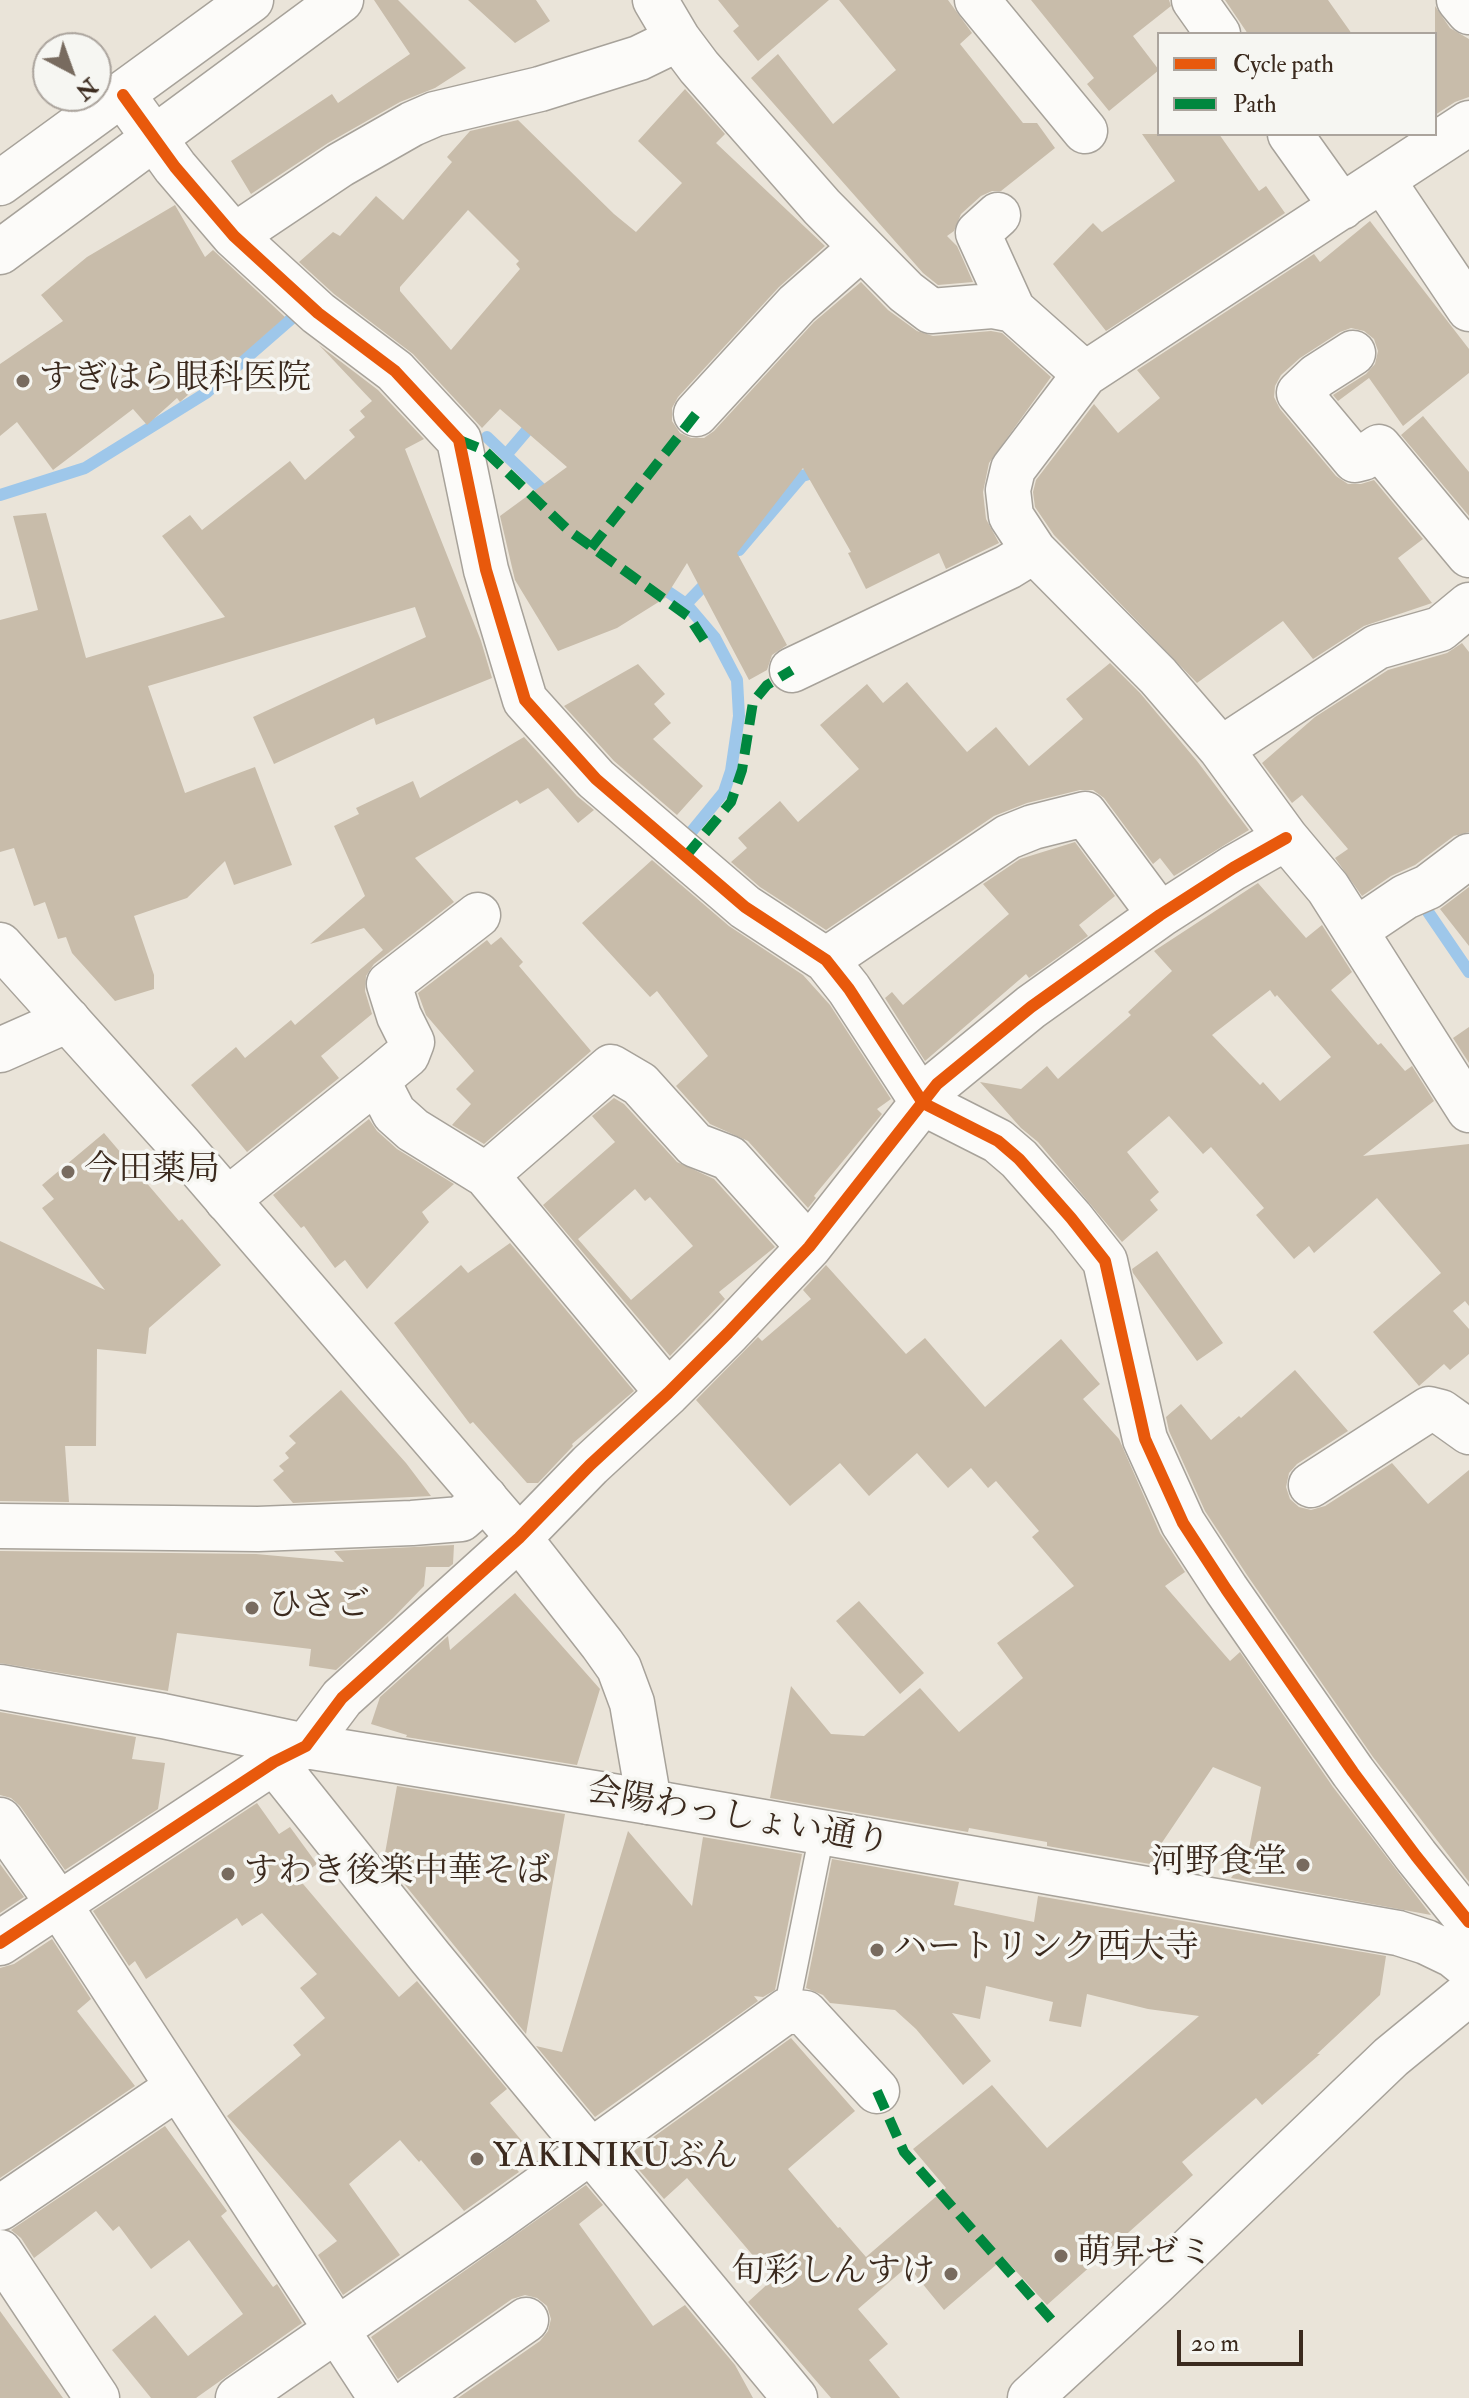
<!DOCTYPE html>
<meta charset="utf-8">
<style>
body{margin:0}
#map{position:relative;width:1469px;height:2398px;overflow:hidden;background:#eae4d9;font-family:"IM FELL Double Pica",serif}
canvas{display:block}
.legend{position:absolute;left:1157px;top:32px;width:280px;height:104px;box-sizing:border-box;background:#f6f6f2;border:2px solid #aba49d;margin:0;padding:10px 14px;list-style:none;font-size:24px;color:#3b2a1e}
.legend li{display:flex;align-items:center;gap:16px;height:40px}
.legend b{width:40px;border:2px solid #aba49d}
.north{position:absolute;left:32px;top:32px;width:80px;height:80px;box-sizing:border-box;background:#f6f6f2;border:2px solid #aba49d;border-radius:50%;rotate:139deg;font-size:22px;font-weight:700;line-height:32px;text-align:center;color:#3b2a1e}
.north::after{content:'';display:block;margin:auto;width:28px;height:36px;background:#786b5f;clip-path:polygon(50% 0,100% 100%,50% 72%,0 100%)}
.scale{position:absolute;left:1177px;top:2330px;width:126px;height:36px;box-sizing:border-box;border:4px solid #3b2a1e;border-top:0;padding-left:10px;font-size:24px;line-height:28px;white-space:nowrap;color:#3b2a1e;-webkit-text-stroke:6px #f6f6f2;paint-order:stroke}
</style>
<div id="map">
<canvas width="1469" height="2398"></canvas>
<ul class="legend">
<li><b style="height:10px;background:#e8590c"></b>Cycle path</li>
<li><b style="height:10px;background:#00873e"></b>Path</li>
</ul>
<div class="north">N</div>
<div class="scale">20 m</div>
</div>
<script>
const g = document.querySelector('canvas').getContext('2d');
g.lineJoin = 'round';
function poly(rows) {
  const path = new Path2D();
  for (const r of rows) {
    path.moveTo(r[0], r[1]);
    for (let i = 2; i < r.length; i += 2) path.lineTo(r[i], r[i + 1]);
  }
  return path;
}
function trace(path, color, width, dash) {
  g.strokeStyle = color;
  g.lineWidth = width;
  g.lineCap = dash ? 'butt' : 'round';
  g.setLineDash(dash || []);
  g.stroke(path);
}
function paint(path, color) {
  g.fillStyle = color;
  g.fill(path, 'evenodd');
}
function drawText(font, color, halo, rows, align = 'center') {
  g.font = font + ' "IM FELL Double Pica","Noto Serif JP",serif';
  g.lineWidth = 7;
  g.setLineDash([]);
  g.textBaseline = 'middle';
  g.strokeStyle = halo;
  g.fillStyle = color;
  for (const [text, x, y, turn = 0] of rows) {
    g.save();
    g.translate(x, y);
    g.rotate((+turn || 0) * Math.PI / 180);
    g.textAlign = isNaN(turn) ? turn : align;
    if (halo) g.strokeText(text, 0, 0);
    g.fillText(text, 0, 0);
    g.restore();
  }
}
const stream = poly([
 [487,437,551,498],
 [506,455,535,421],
 [0,495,85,468,206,393,291,319],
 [739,550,802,476,822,470],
 [655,583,686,604,715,638,737,680,739,716,731,771,724,792,688,836],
 [686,604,712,577],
 [1424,906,1469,972]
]);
const building = poly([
 [374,0,398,0,466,68,435,88,400,102,328,143,251,194,231,161,332,94,338,103,410,54],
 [468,0,536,0,550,21,515,43],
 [718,0,829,0,758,61,733,31,739,26],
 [839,0,948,0,972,33,960,44,1023,123,1037,123,1055,148,1001,191,992,191,981,196,961,214,954,231,947,236,957,246,973,282,938,285,923,273,751,78,778,54,833,124,896,70],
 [1031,0,1169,0,1171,6,1133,36,1159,70,1109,111,1087,84,1094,78],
 [1225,0,1328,0,1352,34,1248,34],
 [1435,6,1450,28,1469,39,1469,97,1455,102,1435,115],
 [685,89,725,134,716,143,825,246,779,287,678,397,672,408,672,421,680,433,691,438,704,438,714,431,814,322,861,282,888,310,917,331,933,336,991,331,1002,333,1051,377,989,463,983,492,986,519,999,543,946,569,939,553,866,589,848,553,851,552,803,468,737,553,787,645,772,655,767,670,749,680,687,563,665,598,617,628,558,651,515,580,500,516,567,467,500,409,482,428,413,354,334,294,299,262,333,232,340,236,376,196,403,220,452,162,447,157,470,131,518,120,614,214,636,232,682,183,638,141],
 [468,210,519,261,516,264,520,269,451,350,400,291,400,287],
 [1142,134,1219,134,1259,191,1266,186,1285,213,1106,331,1053,264,1093,223,1102,232,1175,181],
 [175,205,205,257,213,250,285,317,211,382,208,377,180,402,177,398,147,425,133,409,53,470,17,422,0,436,0,364,63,321,41,295,87,257],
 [1370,221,1469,349,1469,373,1403,426,1369,378,1338,401,1333,395,1366,374,1375,364,1378,351,1374,339,1364,331,1351,328,1340,332,1300,358,1281,375,1275,386,1274,397,1280,409,1336,476,1348,484,1361,484,1374,480,1423,539,1398,558,1432,603,1364,626,1313,659,1283,621,1197,683,1054,535,1035,507,1033,492,1036,480,1094,404,1118,433,1160,398,1137,370,1314,254,1320,262],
 [319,345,378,390,424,439,405,449,481,641,492,678,376,725,374,718,274,764,253,717,426,637,415,607,148,686,185,793,255,767,292,865,234,885,225,861,187,898,134,916,154,975,154,989,115,1001,72,953,66,937,58,939,45,902,34,906,14,848,0,852,0,620,38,610,13,516,46,513,86,658,225,617,162,536,190,515,202,530,290,461,305,480,355,437,349,430,365,417,360,411,372,401],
 [1423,416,1469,472,1469,516,1401,435],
 [1462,643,1469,652,1469,832,1454,836,1415,865,1391,876,1362,896,1335,858,1348,849,1302,795,1292,803,1262,763,1315,717,1388,670,1447,653],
 [1110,663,1140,693,1197,761,1249,830,1174,876,1160,858,1153,864,1104,798,1093,790,1080,790,1027,803,994,816,826,930,760,887,731,862,747,848,738,838,780,801,798,822,859,769,820,725,867,684,883,703,907,682,967,752,996,727,1029,766,1083,719,1066,699],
 [638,664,665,694,654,704,671,723,653,739,703,786,677,815,614,761,564,706],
 [524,737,577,796,594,810,578,823,548,788,520,804,517,800,415,858,454,902,374,964,366,976,365,991,372,1014,321,1056,339,1078,247,1152,191,1085,236,1047,245,1058,291,1020,295,1025,383,950,364,928,310,944,365,896,334,826,359,814,356,808,413,781,420,798],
 [1075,842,1115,896,1079,925,1088,936,1029,978,1026,974,925,1061,885,998,892,992,903,1005,1009,914,983,884,1020,859],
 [652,860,729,926,803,975,830,1005,891,1099,877,1109,882,1114,814,1196,816,1198,808,1208,748,1141,710,1124,676,1086,708,1056,657,991,650,997,582,923],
 [1258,883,1306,938,1322,925,1352,972,1331,990,1378,1045,1381,1043,1405,1071,1412,1066,1434,1101,1363,1156,1469,1144,1469,1306,1465,1301,1453,1311,1469,1329,1469,1354,1450,1370,1444,1364,1419,1386,1373,1332,1441,1273,1377,1198,1314,1253,1309,1246,1294,1259,1256,1215,1264,1208,1211,1147,1203,1154,1169,1116,1127,1152,1159,1192,1150,1200,1158,1210,1122,1242,1038,1142,1021,1128,980,1082,1021,1089,1047,1066,1058,1079,1131,1015,1128,1012,1172,971,1154,951],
 [1270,990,1275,997,1277,995,1331,1057,1280,1101,1263,1082,1260,1085,1212,1035],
 [1469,887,1469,946,1440,909],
 [501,937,523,962,519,966,591,1051,484,1144,452,1125,471,1104,456,1089,474,1071,426,1015,418,993,487,940,491,945],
 [1469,1027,1469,1063,1453,1038],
 [614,1098,624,1104,677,1162,714,1179,775,1247,719,1292,725,1299,670,1356,543,1205,615,1142,592,1116],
 [635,1189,645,1201,650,1197,693,1246,631,1300,578,1239],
 [369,1119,377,1131,397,1149,454,1184,422,1212,429,1222,367,1289,345,1260,335,1268,304,1226,301,1228,273,1195],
 [104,1133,179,1221,182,1219,221,1265,149,1328,146,1354,97,1349,96,1446,65,1446,69,1502,0,1501,0,1241,105,1290,42,1208,54,1199,42,1185],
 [510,1243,634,1391,572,1444,573,1446,538,1483,527,1483,473,1422,470,1424,394,1323,461,1265,468,1273],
 [1157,1251,1223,1343,1197,1361,1133,1273,1132,1269],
 [826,1265,906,1354,925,1338,985,1407,1061,1339,1100,1384,1083,1399,1119,1439,1160,1533,1185,1572,1165,1586,1230,1661,1240,1652,1333,1787,1431,1915,1231,1878,1248,1854,1261,1787,1213,1767,1157,1850,1173,1868,1047,1846,1047,1842,969,1828,968,1832,770,1798,791,1686,831,1734,864,1736,920,1688,959,1732,1023,1678,997,1643,1074,1586,1032,1537,1039,1531,996,1481,988,1488,971,1468,948,1488,917,1453,869,1496,840,1463,790,1506,696,1400,758,1337,762,1341,811,1299,803,1290],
 [1295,1370,1348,1431,1297,1464,1289,1473,1286,1487,1290,1499,1299,1507,1311,1510,1325,1506,1392,1463,1428,1504,1469,1470,1469,1882,1373,1757,1247,1575,1205,1511,1169,1431,1166,1417,1181,1404,1211,1440,1239,1416,1241,1418],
 [341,1390,406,1463,431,1496,293,1503,273,1480,284,1471,279,1466,289,1458,285,1453,296,1443,289,1436],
 [454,1545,453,1564,449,1567,426,1567,424,1586,393,1618,336,1670,309,1666,311,1649,177,1633,168,1691,0,1663,0,1551,256,1554,344,1562,334,1551],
 [515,1593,600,1689,577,1765,406,1737,407,1735,371,1724,380,1697,448,1636,450,1650],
 [859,1601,924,1673,900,1694,836,1621],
 [0,1712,136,1737,132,1759,165,1763,158,1809,65,1870,20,1806,11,1798,0,1795],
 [397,1786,565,1814,526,2034,384,1859],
 [257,1803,279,1834,290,1827,317,1864,298,1878,399,1997,417,1981,507,2089,490,2103,522,2141,505,2156,519,2172,464,2211,421,2160,419,2162,400,2140,349,2184,400,2255,343,2295,318,2255,337,2241,227,2116,301,2055,293,2045,325,2018,300,1988,317,1974,262,1913,242,1926,237,1918,146,1979,135,1961,129,1966,93,1911],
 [628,1831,692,1906,703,1837,802,1854,775,1990,763,1997,754,1996,758,2001,595,2117,536,2046,562,2052],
 [832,1859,959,1882,954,1905,1034,1922,1038,1896,1386,1956,1380,1995,1317,2054,1320,2054,1262,2105,1256,2098,1182,2162,1193,2175,1047,2305,1004,2258,944,2310,908,2266,858,2309,888,2344,869,2360,900,2398,831,2398,748,2302,773,2279,687,2178,664,2199,627,2156,791,2038,855,2111,788,2169,838,2228,840,2227,866,2257,946,2188,913,2149,992,2085,1047,2148,1199,2016,1148,2009,1087,1994,1081,2027,1049,2021,1053,2002,986,1986,980,2019,952,2013,991,2061,963,2085,916,2029,895,2010,830,2003,823,1995,806,1988],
 [0,1864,24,1897,0,1913],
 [52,1939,91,1999,77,2011,135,2086,0,2178,0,1968,14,1964],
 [165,2126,227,2211,221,2216,273,2287,277,2284,302,2323,196,2398,151,2398,112,2350,155,2315,188,2356,243,2314,189,2240,151,2269,119,2226,113,2231,96,2211,34,2258,21,2238,11,2230],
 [586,2185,603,2205,579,2224,653,2326,685,2305,735,2365,753,2398,458,2398,540,2341,548,2331,551,2319,547,2306,537,2298,525,2295,512,2299,398,2379,371,2337],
 [0,2311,63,2398,0,2398]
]);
const lane = poly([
 [786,2011,822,1833]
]);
const street = poly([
 [655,0,678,39,699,67,822,207,906,292,931,311,992,306,1013,310,1085,374],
 [977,0,1085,131],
 [1194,0,1218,34],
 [1459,0,1469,12],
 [123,95,175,167,234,236,318,313,395,371,459,440,486,570,525,700,596,779,745,907,826,960,849,989,923,1103,998,1141,1019,1159,1071,1218,1105,1261,1145,1439,1183,1523,1226,1589,1353,1772,1416,1856,1469,1922],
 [1469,123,1085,374,1013,469,1008,490,1011,516,1034,551,1158,676,1221,749,1286,838,1328,888,1469,1110],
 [1290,134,1342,207],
 [1383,181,1469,309],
 [998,215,978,233,1013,310],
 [234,236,340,165,412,124,435,114,540,89,639,58,678,39],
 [1353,353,1317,376,1299,393,1355,460,1363,458,1379,447,1469,555],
 [696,414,797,304,861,248],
 [792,670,1008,567,1034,551],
 [1221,749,1377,647,1440,629,1469,605],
 [1356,930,1405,897,1428,887,1469,856],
 [826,960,1008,837,1033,827,1085,814,1160,915],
 [0,1050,68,1020],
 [377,1080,407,1055,412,1042,399,1016,389,984,478,915],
 [486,1175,611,1067,640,1084,695,1145,729,1158,809,1247],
 [227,1200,377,1080,394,1113,413,1130,486,1175,668,1393],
 [1311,1485,1429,1409,1441,1412,1469,1432],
 [0,1526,258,1529,412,1523,461,1519,485,1498],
 [0,1687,163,1716,306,1746,649,1802,1398,1933,1426,1942,1453,1955,1469,1968],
 [274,1762,430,1957,795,2398],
 [0,1820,58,1903,381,2398],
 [0,1943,274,1762,306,1746,342,1698,519,1538,590,1465,668,1393,728,1333,809,1247,937,1084,1031,1007,1160,915,1233,868,1286,838],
 [0,2208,178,2087],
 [0,2252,97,2398],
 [238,2398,494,2221,786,2011,805,2013,877,2091],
 [414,2398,526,2320]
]);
const secondary = poly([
 [0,945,181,1146,519,1538,602,1644,619,1668,632,1703,649,1802],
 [1030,2398,1154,2284,1391,2057,1469,1993]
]);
const primary = poly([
 [0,183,251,0],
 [0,252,341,0]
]);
const quiet = poly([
 [459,440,484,450,568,530,689,617,704,640],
 [591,548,696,414],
 [686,856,731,802,742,770,753,702,767,685,792,670],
 [877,2091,904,2152,1056,2325]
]);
const cycleway = poly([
 [123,95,175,167,234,236,318,313,395,371,459,440,486,570,525,700,596,779,745,907,826,960,849,989,923,1103,998,1141,1019,1159,1071,1218,1105,1261,1145,1439,1183,1523,1226,1589,1353,1772,1416,1856,1469,1922],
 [0,1943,274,1762,306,1746,342,1698,519,1538,590,1465,668,1393,728,1333,809,1247,937,1084,1031,1007,1160,915,1233,868,1286,838]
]);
const markers = [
 [23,381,8,"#786b5f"],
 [68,1172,8,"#786b5f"],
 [252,1608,8,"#786b5f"],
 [1303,1865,8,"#786b5f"],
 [228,1874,8,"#786b5f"],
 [877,1950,8,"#786b5f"],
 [477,2159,8,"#786b5f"],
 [1061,2256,8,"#786b5f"],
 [951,2274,8,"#786b5f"]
];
const poiNames = [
 ["すぎはら眼科医院",39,381],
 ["今田薬局",84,1172],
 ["ひさご",268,1608],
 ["河野食堂",1287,1865,"right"],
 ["すわき後楽中華そば",244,1874],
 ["ハートリンク西大寺",893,1950],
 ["YAKINIKUぶん",493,2159],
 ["萌昇ゼミ",1077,2256],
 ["旬彩しんすけ",935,2274,"right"]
];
const streetNames = [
 ["会陽わっしょい通り",738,1819,10]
];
trace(stream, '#9ec7ea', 12);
paint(building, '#c8bcaa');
trace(lane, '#a7a29a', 27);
trace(street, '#a7a29a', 47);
trace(secondary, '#a7a29a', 47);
trace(primary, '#a7a29a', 47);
trace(lane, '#fcfbf9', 24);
trace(street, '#fcfbf9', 44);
trace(secondary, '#fcfbf9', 44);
trace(primary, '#fcfbf9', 44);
trace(quiet, '#00873e', 10, [20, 10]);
trace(cycleway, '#e8590c', 12);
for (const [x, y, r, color] of markers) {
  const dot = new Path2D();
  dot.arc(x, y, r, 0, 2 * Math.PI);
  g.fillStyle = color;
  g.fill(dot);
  trace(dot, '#f6f6f2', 3);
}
drawText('34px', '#3b2a1e', '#f6f6f2', poiNames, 'left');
drawText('34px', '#3b2a1e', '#f6f6f2', streetNames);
</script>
